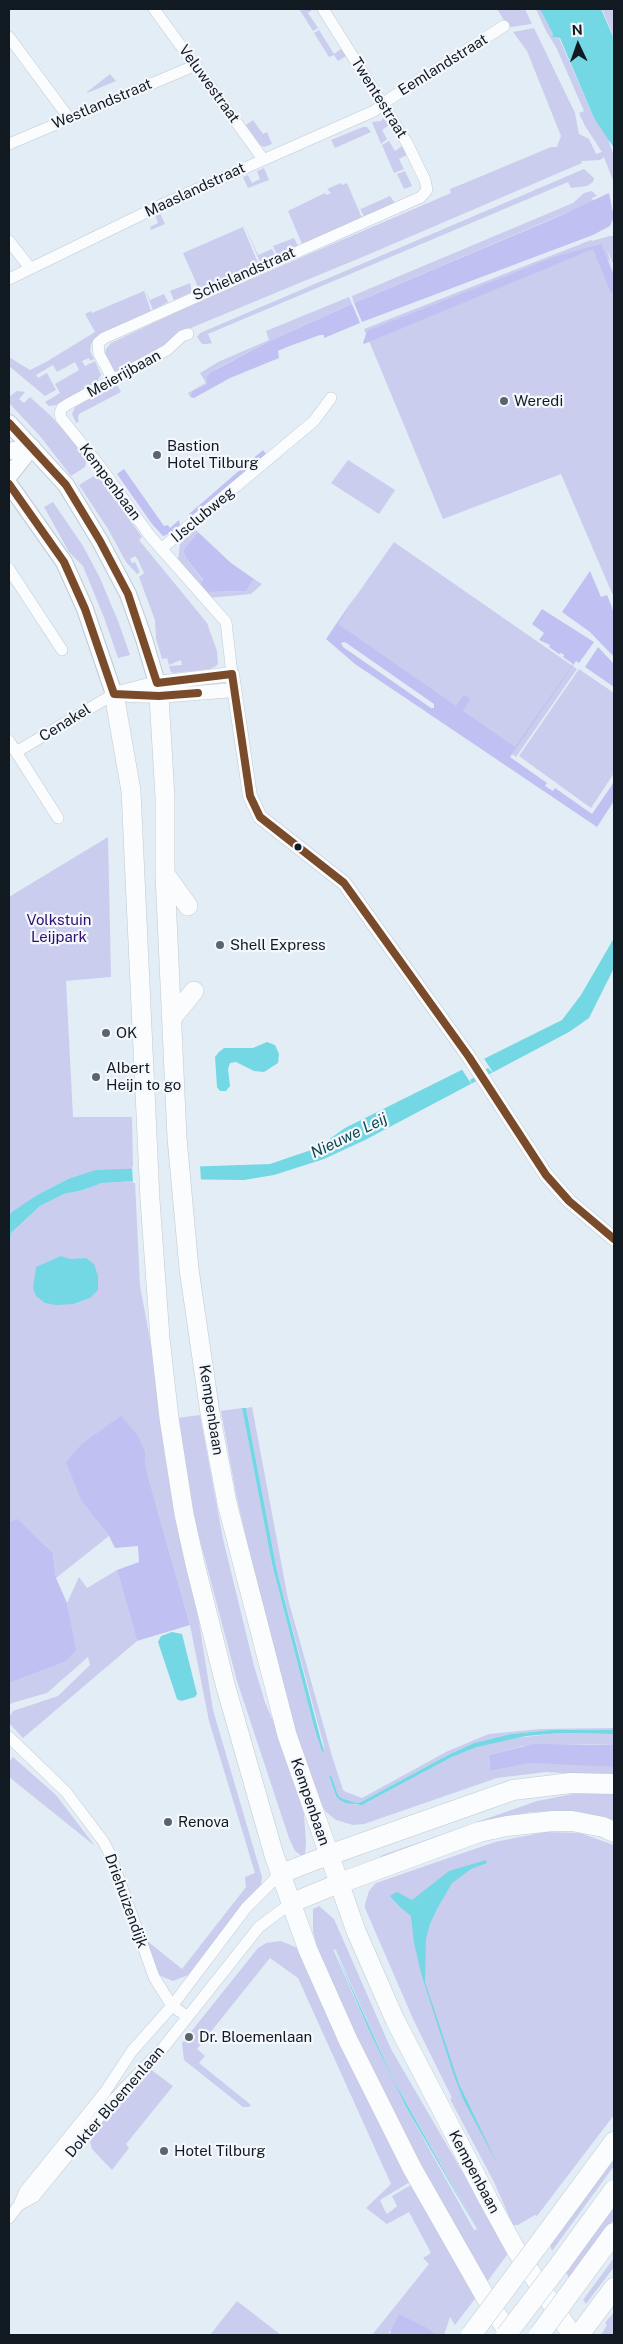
<!DOCTYPE html>
<style>
body{margin:0}
#map{position:relative;width:623px;height:2344px;overflow:hidden;background:#e3edf6;font-family:"Public Sans",sans-serif}
canvas{display:block}
.frame{position:absolute;inset:0;border:10px solid #121a21;pointer-events:none}
.north{position:absolute;left:553px;top:20px;width:50px;height:50px;-webkit-text-stroke:4px #f4f8fd;paint-order:stroke;rotate:357deg;font-size:14px;font-weight:700;line-height:20px;text-align:center;color:#121a21}
.north::after{content:'';display:block;margin:auto;width:18px;height:22px;background:#121a21;clip-path:polygon(50% 0,100% 100%,50% 72%,0 100%)}
</style>
<div id="map">
<canvas width="623" height="2344"></canvas>
<div class="frame"></div>
<div class="north">N</div>
</div>
<script>
const g = document.querySelector('canvas').getContext('2d');
g.lineJoin = 'round';
function paint(path, color) {
  g.fillStyle = color;
  g.fill(path, 'evenodd');
}
function poly(rows) {
  const path = new Path2D();
  for (const r of rows) {
    path.moveTo(r[0], r[1]);
    for (let i = 2; i < r.length; i += 2) path.lineTo(r[i], r[i + 1]);
  }
  return path;
}
function trace(path, color, width, dash) {
  g.strokeStyle = color;
  g.lineWidth = width;
  g.lineCap = dash ? 'butt' : 'round';
  g.setLineDash(dash || []);
  g.stroke(path);
}
function drawText(font, color, halo, rows, align = 'center') {
  g.font = font + ' "Public Sans",sans-serif';
  g.lineWidth = 4.5;
  g.setLineDash([]);
  g.textBaseline = 'middle';
  g.strokeStyle = halo;
  g.fillStyle = color;
  for (const [text, x, y, turn = 0] of rows) {
    g.save();
    g.translate(x, y);
    g.rotate((+turn || 0) * Math.PI / 180);
    g.textAlign = isNaN(turn) ? turn : align;
    if (halo) g.strokeText(text, 0, 0);
    g.fillText(text, 0, 0);
    g.restore();
  }
}
const green = poly([
 [299,9,313,9,308,13,318,28,313,31],
 [497,9,525,9,532,24,511,27,507,25],
 [536,9,540,9,553,34,552,37,559,38,594,118,611,140,609,142,614,156,614,183,604,157,600,160,581,161,582,163,372,253,181,332,160,348,116,372,114,371,105,354,106,349,111,343,198,302,451,193,450,189,465,183,551,147,557,147,561,136,527,51,513,32,534,28,575,113,579,134,589,139,596,154,602,152,585,126,579,113,584,111,556,47,546,31],
 [602,9,612,9,614,14,614,38],
 [319,30,334,54,341,49,346,56,338,61,334,55,329,57,314,33],
 [110,74,116,81,87,93,87,92],
 [383,118,389,125,382,130,387,139,381,144,372,122,381,121],
 [253,120,263,134,267,132,272,144,264,147,260,145,246,125],
 [363,127,367,127,371,132,335,148,331,140],
 [389,141,395,151,402,146,407,155,399,159,404,169,394,173,382,145],
 [264,168,269,180,248,188,243,177,248,175,252,183,260,179,257,171],
 [584,169,594,178,593,182,587,186,571,188,568,182,528,199,208,334,212,343,207,344,202,344,197,337,200,333],
 [405,171,412,186,404,189,397,174],
 [341,183,342,185,347,183,362,218,302,244,288,211,325,193,326,195,331,193,327,189],
 [592,191,597,196,592,198,593,201,582,206,354,303,352,296,573,203,584,193],
 [390,196,395,203,364,217,358,203,361,209],
 [160,213,165,224,151,230,150,227,158,223,155,215],
 [243,222,258,255,272,249,275,255,260,262],
 [243,227,258,263,200,288,198,287,183,253],
 [610,236,614,236,614,266,607,250,614,275,609,261,594,246,614,294,614,598,561,474,443,519,364,329,591,240,592,241],
 [294,238,298,246,277,255,273,246],
 [190,283,192,292,174,300,170,291],
 [144,288,150,300,164,294,168,302,153,310],
 [144,291,151,311,99,337,91,344,90,351,94,359,90,361,89,358,82,361,85,366,95,361,101,375,96,383,56,405,49,406,45,402,60,393,55,384,79,370,75,362,57,372,53,365,36,375,38,378,47,373,56,390,45,396,9,366,9,357,30,370,46,362,95,332,85,314,91,311,92,313],
 [349,297,352,304,272,340,216,369,208,375,207,384,191,394,190,397,188,393,206,383,200,373,218,362,269,340,266,331],
 [117,384,121,392,79,414,78,418,79,421,76,423,72,414,75,407],
 [17,391,25,392,19,399,24,403,30,397,51,416,85,455,87,459,85,467,71,476,40,436,9,403,9,397],
 [348,460,395,490,379,514,331,483],
 [97,474,142,537,139,540,207,623,217,651,218,664,216,666,210,669,174,673,171,672,169,666,182,665,181,660,169,665,167,658,162,659,156,639,155,620,139,577,144,573,138,560,135,556,130,559,132,563,135,562,140,572,137,574,126,562,108,529,79,485],
 [53,502,83,546,100,578,118,621,130,655,118,658,105,620,83,566,69,552,44,507],
 [195,529,198,532,183,550,186,558,203,581,200,585,178,560,180,544],
 [394,542,577,669,516,757,333,629],
 [254,579,262,584,251,594,209,598,209,592,246,591],
 [579,669,614,693,614,773,591,808,519,756],
 [108,837,111,977,66,981,73,1117,132,1117,133,1169,68,1179,37,1195,9,1216,9,897],
 [135,1181,140,1286,156,1371,165,1458,199,1622,213,1710,262,1877,261,1885,256,1893,188,1975,173,1981,161,1976,157,1971,146,1940,182,1969,246,1887,245,1877,255,1873,209,1721,190,1625,146,1469,145,1452,82,1502,109,1536,56,1578,53,1553,19,1520,9,1522,9,1245,11,1233,40,1206,64,1194,83,1190,102,1183],
 [61,1256,71,1259,90,1298,74,1304],
 [252,1407,288,1599,332,1756,343,1790,346,1792,362,1798,448,1751,489,1734,540,1729,614,1728,614,1730,551,1730,511,1734,474,1743,448,1755,361,1802,356,1803,341,1798,338,1795,331,1775,329,1776,336,1796,356,1805,366,1803,452,1757,477,1747,506,1739,560,1733,614,1734,614,1745,585,1744,523,1746,489,1755,490,1771,532,1763,582,1764,614,1767,614,1776,546,1772,497,1778,364,1824,353,1825,336,1820,326,1812,316,1795,299,1747,253,1569,236,1494,221,1411,242,1408,272,1564,314,1727,325,1750,277,1571,246,1408],
 [200,1415,223,1539,254,1666,265,1702,282,1742,304,1814,306,1843,305,1854,302,1856,295,1851,289,1838,237,1681,191,1506,177,1418],
 [117,1570,137,1641,23,1738,9,1723,9,1717,13,1711,58,1696,90,1665,88,1657,47,1693,9,1704,9,1683,65,1662,75,1650,67,1603,79,1577,87,1588],
 [13,1757,56,1795,95,1846,9,1777,9,1762],
 [614,1791,614,1825,593,1815,575,1811,531,1812,509,1816,382,1859,380,1856,537,1801,578,1793],
 [545,1832,580,1833,614,1845,614,2115,537,2216,535,2215,518,2225,513,2225,494,2182,450,2099,452,2098,414,2021,365,1908,365,1904,369,1891,376,1883,495,1842],
 [319,1906,334,1919,391,2049,509,2252,487,2282,439,2201,341,2005,316,1944,313,1931,313,1909],
 [333,1949,336,1950,394,2081,477,2229,474,2230,406,2107,368,2028],
 [281,1941,300,1949,410,2182,380,2200,384,2209,387,2214,395,2208,397,2206,392,2196,411,2185,477,2296,455,2325,450,2317,444,2335,389,2331,389,2335,372,2335,429,2264,423,2258,431,2253,409,2212,387,2224,366,2208,391,2184,298,1978,270,1958,197,2049,205,2056,199,2063,251,2105,249,2107,243,2107,184,2060,182,2043,258,1948,266,1943],
 [150,2069,173,2086,126,2144,129,2148,112,2170,92,2149,90,2141,110,2109],
 [614,2156,614,2166,552,2251,550,2245],
 [614,2205,614,2219,569,2278,566,2272],
 [614,2258,614,2267,586,2304,583,2300],
 [237,2301,281,2335,210,2335],
 [614,2312,614,2335,601,2335,607,2325,605,2323]
]);
const forest = poly([
 [609,193,614,217,610,226,593,235,362,322,354,303,555,218],
 [601,244,614,275,614,292,611,293,593,249,364,344,363,343,367,331,557,256],
 [352,304,360,323,324,338,324,335,320,335,287,347,278,351,279,358,230,378,194,398,190,397,192,392,207,384,207,376,211,372,272,340],
 [263,450,266,454,192,517,189,514],
 [124,469,164,526,168,525,170,528,179,520,180,525,171,533,163,536,152,524,117,474],
 [198,532,231,563,254,579,246,591,209,592,209,596,200,585,203,580,186,558,183,550],
 [590,571,601,597,607,595,612,607,614,616,614,657,590,632,562,612],
 [356,595,338,624,456,706,464,695,470,699,463,711,515,747,573,664,563,657,564,655,561,653,559,654,549,647,550,645,539,640,544,633,532,624,542,609,594,642,579,663,576,661,510,757,547,783,545,786,553,791,555,788,592,814,614,782,614,801,597,827,355,664,326,639],
 [345,642,434,704,434,708,431,708,343,647,341,643],
 [598,647,614,664,614,687,585,667],
 [121,1416,138,1436,145,1452,146,1469,190,1625,137,1641,117,1570,139,1562,138,1546,115,1548,109,1536,82,1502,66,1462,83,1443],
 [18,1519,53,1553,56,1578,67,1603,76,1650,65,1662,9,1683,9,1522],
 [533,1744,614,1745,614,1767,532,1763,490,1771,489,1755],
 [399,2314,425,2327,436,2335,389,2335]
]);
const water = poly([
 [540,9,601,9,614,39,614,148,594,118,560,38,552,37,553,34],
 [614,938,614,968,589,1018,569,1032,365,1140,324,1159,274,1175,244,1180,167,1179,102,1183,83,1190,64,1194,40,1206,11,1233,9,1245,9,1216,12,1212,37,1195,68,1179,96,1170,270,1164,317,1148,345,1128,562,1020,581,995],
 [267,1042,275,1045,279,1054,278,1063,264,1072,254,1071,236,1062,230,1063,228,1069,230,1086,226,1091,220,1091,217,1087,215,1057,219,1052,224,1048,253,1048],
 [61,1256,71,1259,86,1258,94,1264,98,1276,98,1290,90,1298,74,1304,56,1305,45,1303,36,1296,33,1288,36,1267],
 [242,1408,246,1408,277,1571,324,1752,322,1751,314,1727,272,1564],
 [172,1632,182,1634,197,1694,195,1697,181,1701,177,1699,158,1642,161,1636],
 [551,1730,614,1730,614,1734,560,1733,526,1736,477,1747,452,1757,362,1805,346,1803,340,1800,336,1796,329,1776,331,1775,338,1795,341,1798,356,1803,361,1802,448,1755,474,1743,511,1734],
 [486,1860,487,1863,471,1869,452,1883,437,1909,430,1924,426,1939,425,1982,459,2084,498,2165,463,2099,453,2073,421,1973,414,1943,411,1916,400,1907,390,1896,397,1892,412,1900,449,1871],
 [334,1948,394,2081,477,2230,406,2107,368,2028]
]);
const pier = poly([
 [483,1057,494,1074,488,1068,470,1080,472,1085,461,1068],
 [200,1165,201,1181,133,1183,132,1167]
]);
const minor = poly([
 [154,9,263,159],
 [9,37,69,118],
 [9,144,196,65],
 [9,241,30,268],
 [9,279,159,206,374,111,388,100,504,26],
 [188,334,182,336,167,350,68,404,62,408,60,413,61,418,99,465,150,536,226,622,232,674],
 [113,380,99,354,98,343,104,338,421,197,427,190,425,180,407,143,323,9],
 [161,549,314,421,331,398],
 [9,569,62,650],
 [9,741,58,818],
 [16,752,114,694],
 [9,1737,66,1792,103,1841,110,1854,154,1977,172,2006,188,2017],
 [19,2205,34,2197,114,2099,163,2048,259,1927,291,1903],
 [9,2218,19,2205,25,2191,105,2092,132,2051,172,2006,246,1908,280,1874]
]);
const tertiary = poly([
 [114,694,157,683,232,674,250,796,260,817,344,883,469,1057,546,1175,569,1201,614,1239],
 [128,695,159,696,234,690]
]);
const secondary = poly([
 [9,423,66,485,100,541,128,594,144,639,157,683,159,696],
 [9,451,32,447],
 [9,476,32,447],
 [9,484,64,562,85,609,114,694]
]);
const trunk = poly([
 [114,694,131,791,150,1200,160,1338,169,1418,184,1514,195,1564,225,1684,274,1855,308,1950,348,2040,412,2168,486,2298,510,2335],
 [159,696,165,798,165,874,177,1138,189,1269,210,1413,227,1503,287,1735,356,1931,395,2020,488,2199,516,2250,572,2335],
 [165,874,188,906],
 [172,1018,194,991],
 [280,1874,329,1855],
 [291,1903,340,1883]
]);
const motorway = poly([
 [329,1855,513,1790,571,1783,614,1784],
 [340,1883,479,1832,507,1826,553,1821,572,1821,603,1827,614,1832],
 [544,2237,614,2142],
 [560,2264,614,2190],
 [575,2286,614,2233],
 [579,2335,614,2288]
]);
const motorwayBridge = poly([
 [471,2335,544,2237],
 [506,2335,560,2264],
 [539,2335,575,2286]
]);
const bus1 = poly([
 [9,423,66,485,100,541,128,594,157,683,232,674,250,796,260,817,344,883,469,1057,546,1175,569,1201,614,1239],
 [9,484,64,562,85,609,114,694,159,696,198,693]
]);
const markers = [
 [504,401,5,"#5b646c"],
 [157,455,5,"#5b646c"],
 [298,847,4.5,"#121a21"],
 [220,945,5,"#5b646c"],
 [106,1033,5,"#5b646c"],
 [96,1077,5,"#5b646c"],
 [168,1822,5,"#5b646c"],
 [189,2037,5,"#5b646c"],
 [164,2151,5,"#5b646c"]
];
const streetNames = [
 ["Eemlandstraat",443,65,-32],
 ["Veluwestraat",209,84,54],
 ["Twentestraat",379,98,58],
 ["Westlandstraat",102,104,-23],
 ["Maaslandstraat",195,190,-25],
 ["Schielandstraat",244,274,-24],
 ["Meierijbaan",124,374,-29],
 ["Kempenbaan",110,482,53],
 ["IJsclubweg",203,515,-40],
 ["Cenakel",65,723,-32],
 ["Kempenbaan",211,1410,81],
 ["Kempenbaan",310,1802,71],
 ["Driehuizendijk",126,1901,70],
 ["Dokter Bloemenlaan",115,2102,-49],
 ["Kempenbaan",474,2172,62]
];
const poiNames = [
 ["Weredi",514,401],
 ["Bastion",167,446],
 ["Hotel Tilburg",167,463],
 ["Shell Express",230,945],
 ["OK",116,1033],
 ["Albert",106,1068],
 ["Heijn to go",106,1085],
 ["Renova",178,1822],
 ["Dr. Bloemenlaan",199,2037],
 ["Hotel Tilburg",174,2151]
];
const parkNames = [
 ["Volkstuin",59,920],
 ["Leijpark",59,937]
];
const waterNames = [
 ["Nieuwe Leij",349,1136,-26]
];
paint(green, '#cacdee');
paint(forest, '#c0c1f2');
paint(water, '#73d7e4');
paint(pier, '#e3edf6');
trace(minor, '#c1c9d1', 12);
trace(tertiary, '#c1c9d1', 15);
trace(secondary, '#c1c9d1', 18);
trace(trunk, '#c1c9d1', 20);
trace(motorway, '#c1c9d1', 21);
trace(minor, '#fbfcfe', 11);
trace(tertiary, '#fbfcfe', 14);
trace(secondary, '#fbfcfe', 16);
trace(trunk, '#fbfcfe', 19);
trace(motorway, '#fbfcfe', 20);
trace(motorwayBridge, '#c1c9d1', 21, []);
trace(motorwayBridge, '#fbfcfe', 20);
trace(bus1, '#7a4b2a', 8);
for (const [x, y, r, color] of markers) {
  const dot = new Path2D();
  dot.arc(x, y, r, 0, 2 * Math.PI);
  g.fillStyle = color;
  g.fill(dot);
  trace(dot, '#f4f8fd', 2);
}
drawText('15px', '#121a21', '#f4f8fd', streetNames);
drawText('15px', '#121a21', '#f4f8fd', poiNames, 'left');
drawText('15px', '#2c0f6e', '#f4f8fd', parkNames);
drawText('italic 16px', '#0e4b51', '#f4f8fd', waterNames);
</script>
